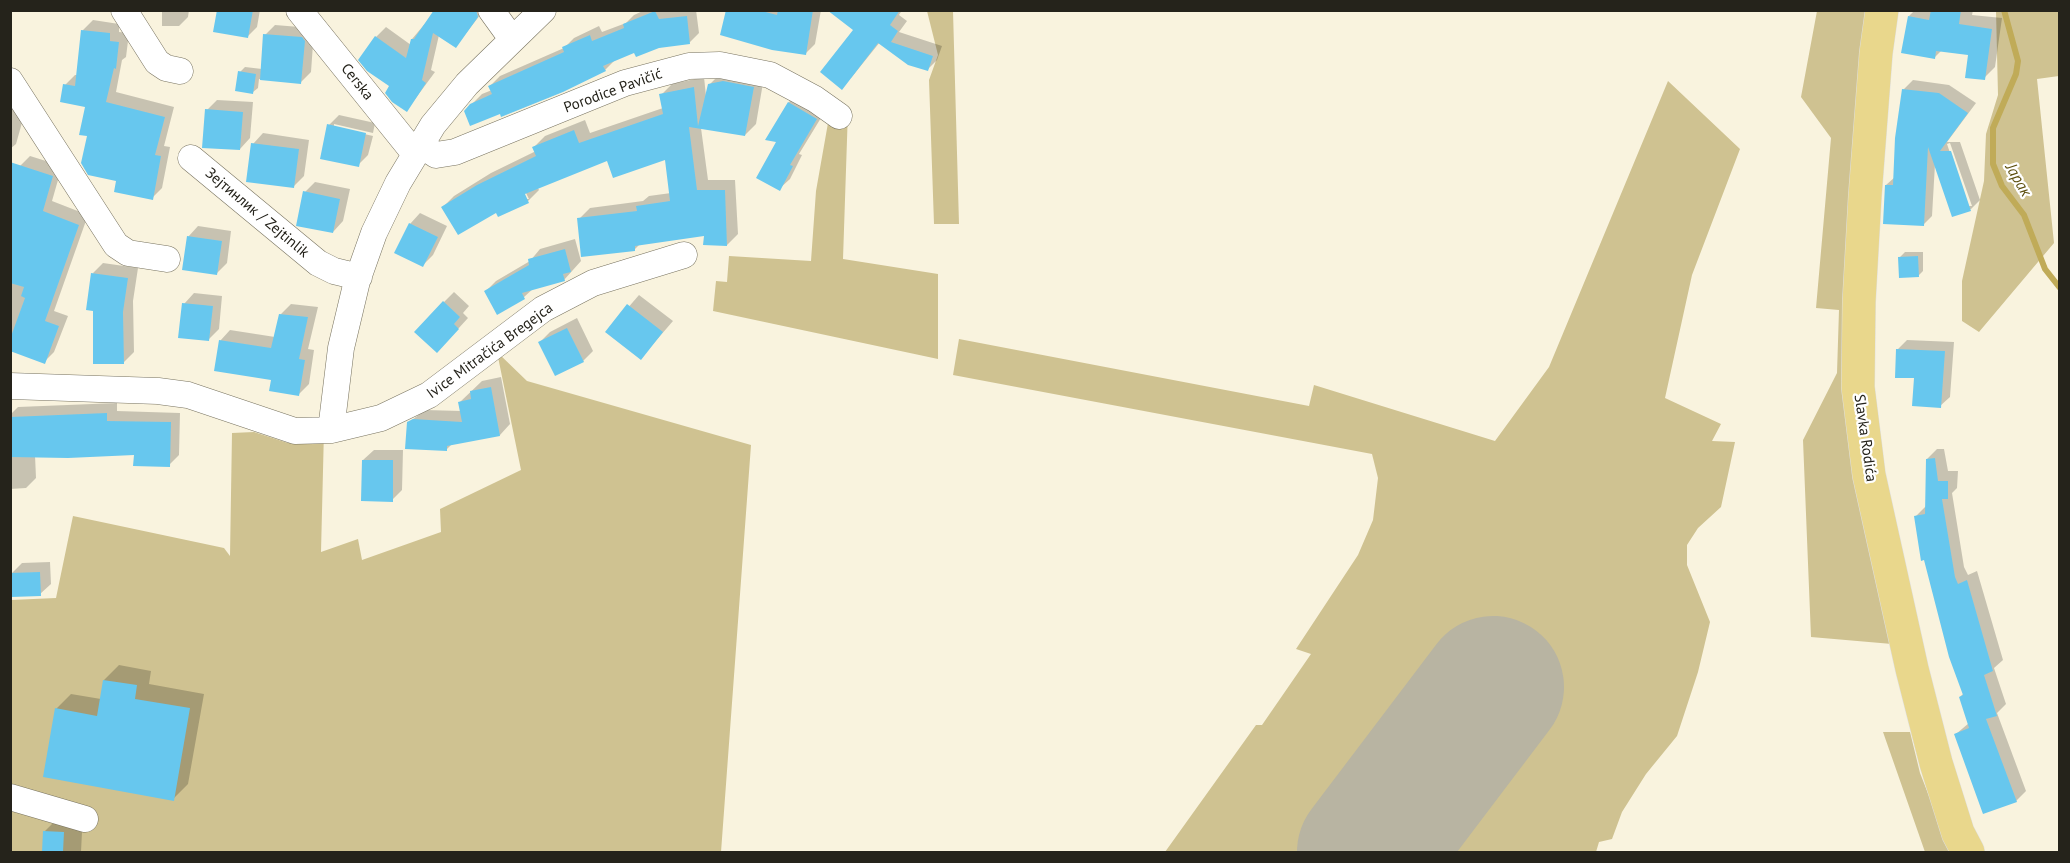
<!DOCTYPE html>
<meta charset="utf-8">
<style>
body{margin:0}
#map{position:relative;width:2070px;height:863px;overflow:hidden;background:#f9f3de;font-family:"PT Sans",sans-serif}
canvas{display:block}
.frame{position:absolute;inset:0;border:12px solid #25231b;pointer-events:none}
</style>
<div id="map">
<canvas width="2070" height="863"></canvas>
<div class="frame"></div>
</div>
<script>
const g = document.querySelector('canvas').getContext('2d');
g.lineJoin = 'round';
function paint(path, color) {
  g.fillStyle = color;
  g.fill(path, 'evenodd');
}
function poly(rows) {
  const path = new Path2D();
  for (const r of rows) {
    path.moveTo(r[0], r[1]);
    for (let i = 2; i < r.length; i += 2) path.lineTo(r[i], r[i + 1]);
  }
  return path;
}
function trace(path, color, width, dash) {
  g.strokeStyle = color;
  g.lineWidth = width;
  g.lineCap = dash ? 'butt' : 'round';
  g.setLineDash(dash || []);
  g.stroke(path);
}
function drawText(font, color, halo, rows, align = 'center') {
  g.font = font + ' "PT Sans",sans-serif';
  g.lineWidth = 4.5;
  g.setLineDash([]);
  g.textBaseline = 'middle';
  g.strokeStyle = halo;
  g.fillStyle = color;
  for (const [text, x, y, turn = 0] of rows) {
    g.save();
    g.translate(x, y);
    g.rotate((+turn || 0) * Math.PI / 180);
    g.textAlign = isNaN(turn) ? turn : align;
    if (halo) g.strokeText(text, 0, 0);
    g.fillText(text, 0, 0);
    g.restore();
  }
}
const green = poly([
 [927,11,953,11,959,224,934,224,929,80,938,55],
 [1817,11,1870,11,1853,168,1892,644,1811,637,1803,440,1837,373,1839,310,1816,308,1831,138,1801,97],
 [1996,11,2059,11,2059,76,2037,79,2054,243,1979,332,1962,321,1962,281,1984,181,1986,134,1998,95],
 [1668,81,1740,149,1692,275,1665,398,1721,424,1712,441,1735,442,1721,507,1698,528,1687,545,1687,565,1710,622,1698,672,1677,736,1646,774,1622,812,1612,839,1599,842,1596,852,1165,852,1256,725,1262,725,1311,654,1296,649,1358,555,1373,520,1378,478,1372,454,953,375,959,339,1309,406,1314,385,1495,441,1549,367],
 [848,110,843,259,938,274,938,359,713,311,716,281,727,282,729,256,811,261,816,191,828,123],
 [497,352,527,381,751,445,721,852,11,852,11,600,56,598,73,516,224,548,230,556,232,433,254,432,288,443,306,440,324,430,321,552,358,539,362,560,441,532,440,509,521,470],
 [1883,732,1910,732,1920,773,1951,852,1925,852]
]);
const shadow = poly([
 [162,10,189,10,188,17,179,26,162,26],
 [219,10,260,10,257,27,247,37],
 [431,10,484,10,456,46,439,35,431,70,435,72,407,110,392,86,376,37,386,27,411,45,412,39,434,13],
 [645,10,696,10,699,33,689,43,635,51,615,60,605,70,500,112,471,105,482,94,492,90,490,86,500,76,564,48,574,38,599,26,602,32,626,23,634,15],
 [728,10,821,10,815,44,805,54],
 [829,10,902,10,899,15,907,21,899,32,942,46,937,60,927,70,880,42,851,78,855,30],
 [1915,10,1973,10,1972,15,2002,18,1995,67,1984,78,1969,54,1942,50,1934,58,1909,16],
 [93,20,119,24,119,32,129,33,126,57,122,60,116,92,174,107,164,146,170,147,162,188,152,198,118,180,89,135,87,106,65,85,75,75,78,75,83,30],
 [275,25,312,28,314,30,311,72,301,82,259,79,258,88,253,92,240,72,245,67,262,69,265,35],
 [720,74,764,77,756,124,745,135,701,128,708,180,735,180,738,234,727,245,706,234,641,243,634,250,579,219,590,208,643,201,649,196,671,193,666,158,608,159,538,188,539,190,528,201,497,210,443,207,454,196,491,173,536,151,534,147,545,136,585,120,590,133,663,108,661,95,672,84,704,77,706,96,709,85],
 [523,187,529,199,526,199],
 [1913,80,1949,85,1976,103,1947,142,1960,142,1980,200,1971,209,1953,215,1935,164,1932,216,1923,225,1886,185,1895,177,1903,90],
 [1950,143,1972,206,1968,206,1947,144],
 [799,92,827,108,799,154,802,155,790,179,779,189,779,141,767,139,789,102],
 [10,99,13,100,11,108,25,112,16,144,10,149],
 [217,100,253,102,250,138,240,149,207,110],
 [339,115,375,123,373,133,334,124,334,127,373,136,368,155,358,165,329,125],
 [263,133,309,140,304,176,293,187,253,144],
 [30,156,62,166,52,201,88,215,54,311,68,316,54,352,44,362,10,349,10,195,20,166],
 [315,182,350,189,343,221,333,232,305,192],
 [420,213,447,226,433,255,423,265,410,224],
 [198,226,231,231,227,263,216,274,188,237],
 [575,239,581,261,564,280,534,288,524,297,498,313,486,291,496,281,530,261,540,249],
 [1905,252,1923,252,1923,271,1918,276,1900,257],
 [103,263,138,268,133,301,134,352,123,363,93,273],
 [454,292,469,306,463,313,468,318,447,341,444,302],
 [194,293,222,296,219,329,208,340,184,304],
 [639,295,673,321,641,358,607,332],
 [291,304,318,307,308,349,314,350,309,384,299,394,220,341,230,330,275,337,280,315],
 [577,318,593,351,583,361,540,342,550,332],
 [1907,340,1954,342,1950,397,1940,406,1915,377,1897,350],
 [501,377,510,424,500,435,452,444,446,450,408,423,425,410,461,411,460,402,482,381],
 [117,403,117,411,180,413,179,455,169,465,135,453,35,455,36,478,26,488,10,489,10,415,18,407],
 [1937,449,1944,449,1948,471,1958,471,1957,488,1952,493,1964,567,1968,575,1977,571,2003,660,1994,668,2006,704,1997,713,2026,791,2016,801,1956,734,1969,723,1960,697,1964,693,1916,516,1926,506,1927,459],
 [374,450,403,450,402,490,392,500,363,460],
 [50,562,51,584,40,594,11,574,22,563],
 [119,665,151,671,149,684,204,694,188,784,173,799,56,709,71,694,101,699,104,680],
 [64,812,83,812,81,852,43,852,44,832]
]);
const stream = poly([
 [2004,10,2018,61,2016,74,1993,128,1993,164,2002,186,2024,215,2045,269,2060,288]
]);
const runway = poly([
 [1368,852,1493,687]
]);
const building = poly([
 [217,10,253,10,248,38,213,32],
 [434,10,476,10,478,17,456,48,433,33,422,80,426,83,407,112,392,102,385,93,389,86,367,71,358,60,375,36,406,58,411,39,414,39],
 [726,10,758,10,777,15,778,10,813,10,806,55,772,50,720,35],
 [827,10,900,10,890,25,898,31,891,42,933,56,928,71,908,65,878,43,842,90,820,72,853,30],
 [1931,10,1961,10,1959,24,1992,29,1985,80,1965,78,1968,55,1936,51,1935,59,1901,53,1908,16,1929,20],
 [655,11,659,19,687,16,690,44,659,48,636,57,634,53,603,66,606,71,563,92,501,117,500,114,470,126,464,111,470,104,492,94,488,86,564,52,562,47,590,35,592,41,624,28,623,24],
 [81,30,110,33,110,41,119,42,116,69,114,68,106,102,165,117,155,155,161,156,153,200,114,192,116,181,88,175,81,163,87,136,79,135,85,107,60,102,63,84,75,86],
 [263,34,302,37,305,41,301,84,260,80],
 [238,71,256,74,253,94,235,91],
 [723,81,754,87,745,136,689,127,697,190,725,190,727,246,703,245,704,236,635,246,635,251,581,257,577,218,637,211,636,206,670,201,665,160,613,178,607,161,525,194,529,203,498,217,496,213,458,235,441,207,477,185,536,156,532,147,574,130,579,143,663,114,659,94,694,87,698,126,708,84],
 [1902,89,1939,93,1968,113,1940,151,1951,151,1971,211,1952,217,1928,147,1924,226,1883,224,1885,185,1893,185,1895,138],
 [788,102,817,119,790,165,793,166,780,191,756,178,776,142,765,140],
 [205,109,243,112,240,150,202,148],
 [327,124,366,133,359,167,320,159],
 [251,143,299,149,294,188,246,182],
 [10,162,53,176,43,211,79,225,45,321,59,326,45,364,10,351,10,339,25,298,21,296,24,287,10,283],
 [303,191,340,199,333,233,296,226],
 [409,223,438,237,423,267,394,253],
 [187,236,222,241,217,275,182,270],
 [565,249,571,272,563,274,565,281,522,293,525,299,497,315,484,291,529,265,528,259],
 [1918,256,1919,277,1899,278,1898,257],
 [91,273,128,278,123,312,124,364,93,364,93,311,86,310],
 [443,301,460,317,454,324,459,329,437,353,414,332],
 [182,303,213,306,209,341,178,338],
 [627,304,663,332,641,360,605,332],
 [279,314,308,317,299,359,305,360,299,396,269,391,271,380,214,371,219,340,271,348],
 [567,328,584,362,555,376,538,342],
 [1896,349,1945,351,1941,408,1912,406,1914,378,1895,378],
 [491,387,500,436,447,446,447,451,405,449,407,422,413,419,462,422,458,402,471,399,470,391],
 [107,413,107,421,171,422,170,467,133,466,134,455,68,458,10,457,10,417],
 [1935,458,1938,481,1948,481,1948,499,1942,499,1955,577,1958,584,1967,580,1993,671,1984,675,1997,716,1986,719,2017,802,1983,814,1954,734,1969,728,1959,697,1963,695,1949,657,1924,560,1921,561,1914,516,1925,514,1926,459],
 [362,460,393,460,393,502,361,501],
 [40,572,41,596,11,597,10,573],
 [103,680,137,685,135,699,190,708,174,801,43,777,55,708,97,716],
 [43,831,64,832,63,852,42,852]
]);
const minor = poly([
 [124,10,157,62,166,68,180,71],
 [299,10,415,154],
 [491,10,512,39],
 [10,81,116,245,128,253,167,259],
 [421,145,436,155,455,152,625,83,689,66,720,65,770,75,815,99,839,116],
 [191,158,318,263,334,271,359,277],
 [10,386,158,391,188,395,295,431,331,430,381,418,429,395,543,309,593,283,684,255],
 [331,430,341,348,357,281,374,233,398,183,433,125,467,84,543,10],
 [10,797,85,819]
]);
const major = poly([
 [1882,10,1876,53,1865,196,1859,302,1858,387,1869,475,1912,669,1936,763,1958,833,1968,852]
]);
const streetNames = [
 ["Cerska",357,82,51],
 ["Porodice Pavičić",613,91,-20],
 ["Зејтинлик / Zejtinlik",257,213,40],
 ["Ivice Mitračića Bregejca",490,351,-36],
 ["Slavka Rodića",1865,438,82]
];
const waterNames = [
 ["Јарак",2018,180,60]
];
paint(green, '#cfc291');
paint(shadow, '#0003');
trace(stream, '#c0ab58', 6);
trace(runway, '#b8b4a2', 142);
paint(building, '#67c7ee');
trace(minor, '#787360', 27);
trace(major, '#e0e0df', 34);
trace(minor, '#fff', 26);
trace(major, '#e9d78c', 33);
drawText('15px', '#25231b', '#fff', streetNames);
drawText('italic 16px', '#5d4f0e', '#fff', waterNames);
</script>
